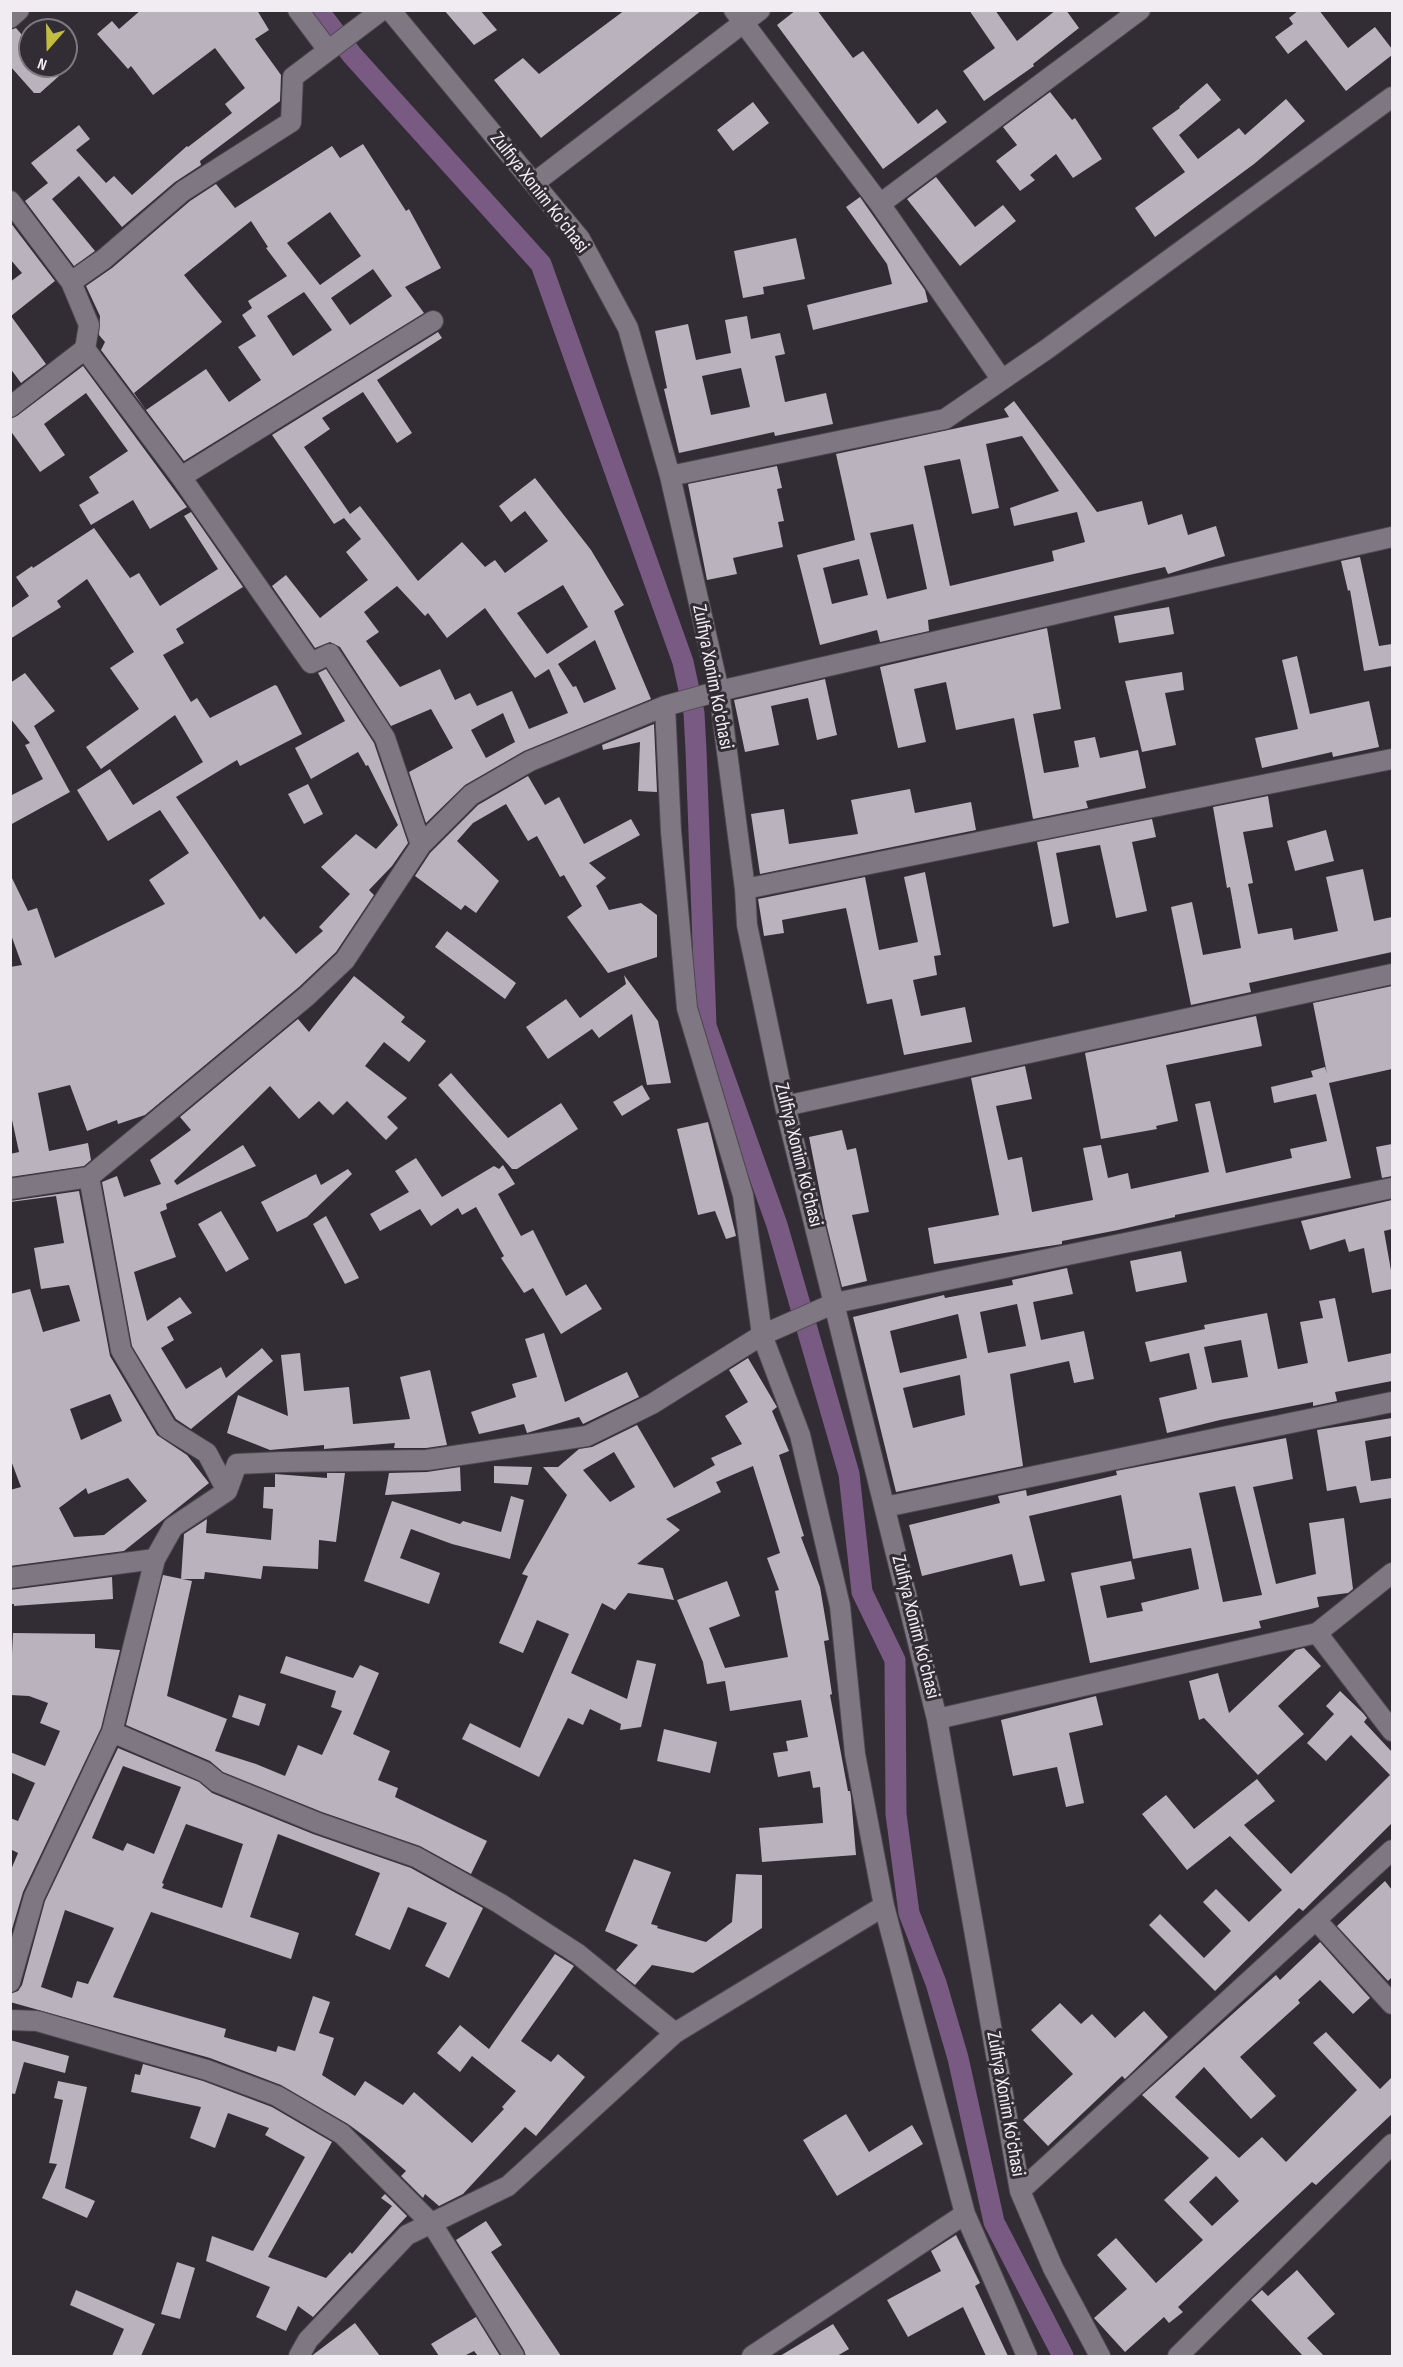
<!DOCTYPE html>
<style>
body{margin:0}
#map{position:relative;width:1403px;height:2367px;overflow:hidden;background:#322c34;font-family:"Sofia Sans Condensed",sans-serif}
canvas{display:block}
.frame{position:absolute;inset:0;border:12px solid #f0ecf2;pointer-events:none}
.north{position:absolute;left:18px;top:18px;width:60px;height:60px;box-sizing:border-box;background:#322c34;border:2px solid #7e7980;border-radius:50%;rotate:200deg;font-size:16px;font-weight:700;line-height:24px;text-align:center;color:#f0ecf2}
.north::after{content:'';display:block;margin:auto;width:21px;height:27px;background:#c2bd3f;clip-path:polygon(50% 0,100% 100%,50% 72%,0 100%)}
</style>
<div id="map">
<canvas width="1403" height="2367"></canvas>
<div class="frame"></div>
<div class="north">N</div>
</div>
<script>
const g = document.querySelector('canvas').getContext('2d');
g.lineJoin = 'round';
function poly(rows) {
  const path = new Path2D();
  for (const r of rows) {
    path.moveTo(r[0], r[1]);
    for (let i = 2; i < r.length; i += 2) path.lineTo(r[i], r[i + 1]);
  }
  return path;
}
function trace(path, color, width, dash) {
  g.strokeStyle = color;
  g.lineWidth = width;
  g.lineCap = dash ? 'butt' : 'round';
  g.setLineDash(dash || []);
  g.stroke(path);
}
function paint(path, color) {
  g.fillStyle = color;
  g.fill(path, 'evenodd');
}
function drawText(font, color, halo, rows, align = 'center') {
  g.font = font + ' "Sofia Sans Condensed",sans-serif';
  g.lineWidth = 6;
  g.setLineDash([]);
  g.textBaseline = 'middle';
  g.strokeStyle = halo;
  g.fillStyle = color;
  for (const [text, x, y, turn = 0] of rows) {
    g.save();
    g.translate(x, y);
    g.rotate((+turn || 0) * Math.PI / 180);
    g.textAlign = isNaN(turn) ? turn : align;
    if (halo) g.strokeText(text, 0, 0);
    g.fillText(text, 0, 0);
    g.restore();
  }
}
const canal = poly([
 [318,10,352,55,541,264,683,662,694,713,696,750,706,1026,777,1225,849,1474,862,1592,895,1660,896,1814,909,1913,936,1983,958,2058,994,2222,1063,2356]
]);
const building = poly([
 [141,10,257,10,269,30,255,39,281,75,280,101,200,161,201,165,175,182,122,227,79,176,52,199,95,251,74,266,25,201,48,183,31,163,79,125,90,139,76,150,106,183,114,176,132,195,187,146,188,147,232,113,225,104,245,88,215,48,153,95,131,66,128,69,97,34,112,21,119,29],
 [444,10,480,10,497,30,474,45],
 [625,10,702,10,541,138,494,80,523,58,539,74],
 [796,10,817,10,853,58,863,51,918,124,937,109,947,122,883,169,777,25],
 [969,10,995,10,1017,41,1056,10,1066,10,1079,28,1033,64,1034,66,984,101,963,71,995,48],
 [1299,10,1319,10,1348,48,1375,27,1392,49,1392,55,1346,91,1306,40,1288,54,1275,37,1293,24,1289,18],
 [16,28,30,44,30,66,50,66,59,76,40,93,34,93,10,66,10,30],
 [1207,83,1221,100,1179,135,1198,159,1239,128,1245,135,1286,99,1305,121,1254,164,1155,237,1135,208,1185,172,1152,128,1180,108,1179,107],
 [1050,92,1072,120,1075,118,1102,159,1073,178,1056,154,1030,175,1035,180,1020,191,996,161,1017,145,1003,127],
 [753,102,769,123,733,151,717,130],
 [363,144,406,211,409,209,441,268,405,287,424,313,184,461,101,350,105,342,99,335,100,316,86,286,112,268,190,201,216,184,235,208,332,146,340,158],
 [330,212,361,256,320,285,287,243],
 [251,221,268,247,266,248,287,276,248,301,252,308,242,315,256,336,238,347,261,380,229,402,206,369,146,410,134,393,222,322,184,275],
 [373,269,392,296,350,325,331,298],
 [304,292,332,330,293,356,267,316],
 [936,177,975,227,1003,205,1016,221,960,266,907,199],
 [860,197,925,290,928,302,813,330,807,305,892,284,887,264,846,207],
 [10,222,55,281,11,316,46,364,21,383,10,368,10,282,22,273,10,259],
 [796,238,805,279,763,287,764,294,743,298,734,251],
 [747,316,751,339,780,333,785,354,775,356,785,402,826,393,833,424,775,436,774,432,679,453,664,389,667,388,655,331,688,324,696,360,731,353,725,320],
 [741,368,750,407,711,415,702,376],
 [438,332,442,338,377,380,412,433,397,443,363,392,322,418,330,429,304,447,350,514,360,506,418,581,462,542,485,567,495,560,505,573,548,541,525,511,511,522,499,506,535,478,591,550,624,605,614,611,651,699,524,751,465,785,426,823,409,772,453,748,431,709,391,726,340,647,330,642,315,648,272,586,286,575,320,618,368,580,346,552,361,539,344,518,334,524,272,435],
 [563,585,588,627,547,654,517,613],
 [397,586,425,616,428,613,447,638,485,608,535,678,549,669,568,713,529,729,512,691,477,706,470,693,455,700,440,669,400,687,366,641,379,632,364,612],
 [595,640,616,689,584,703,576,686,573,687,558,664],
 [503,713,515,742,486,758,471,730],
 [83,366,187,507,150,529,133,500,91,525,79,505,99,493,89,477,128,451,86,393,44,424,65,455,40,472,10,430,10,419,17,416],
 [1014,401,1097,512,1142,501,1148,525,1182,514,1188,535,1216,526,1225,556,1168,574,1165,567,928,620,929,631,880,642,877,630,820,645,797,555,855,540,836,454,1009,417,1004,409],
 [1022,436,1059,491,1010,508,1014,526,1077,512,1085,542,1052,551,1054,561,950,586,924,466,960,459,972,514,999,508,986,444],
 [913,524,927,589,887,599,870,533],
 [859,559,868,595,832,604,823,568],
 [777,466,782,488,777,489,784,521,778,522,783,547,733,558,737,574,707,580,688,484],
 [191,512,243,587,176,629,184,643,163,655,191,702,197,698,210,718,275,685,277,686,302,734,240,766,237,760,176,797,260,920,264,916,296,954,323,931,319,927,350,894,321,867,356,834,376,849,398,825,368,765,366,766,358,752,311,779,295,748,345,721,318,673,326,669,374,743,408,843,392,866,369,890,374,895,336,952,299,987,145,1115,118,1124,117,1120,87,1131,70,1085,38,1093,49,1151,88,1143,91,1160,84,1166,10,1177,10,1154,19,1152,12,1120,10,1120,10,967,22,965,10,932,10,874,28,911,37,908,55,958,165,904,149,880,189,853,160,810,108,841,77,790,110,769,133,805,203,762,175,715,101,769,86,747,139,709,110,668,134,652,87,579,57,601,61,607,10,639,10,609,29,596,16,577,32,566,33,568,94,528,130,578,139,573,160,606,218,569,184,516],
 [1360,557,1379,646,1392,644,1392,666,1364,671,1350,590,1348,591,1341,561],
 [1169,607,1174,634,1119,643,1114,616],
 [1047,628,1061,709,1033,714,1044,773,1079,767,1074,741,1095,737,1100,758,1138,750,1146,788,1086,801,1088,808,1033,819,1014,718,956,730,946,682,914,689,926,742,898,748,880,667],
 [1297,656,1310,714,1369,701,1379,747,1333,757,1332,752,1262,768,1255,738,1298,729,1282,660],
 [1182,672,1184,690,1165,693,1176,745,1142,752,1125,681],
 [25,673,55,711,34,726,70,792,10,825,10,796,43,779,25,745,30,743,10,718,10,683],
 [825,679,837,735,817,740,808,698,771,706,779,745,745,752,734,700],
 [654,724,657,792,638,791,640,742,603,750,602,745],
 [528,776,545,805,559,797,584,844,631,819,640,835,589,863,606,878,596,886,609,910,641,903,657,915,657,957,608,973,567,917,582,906,564,875,560,877,537,836,528,841,506,804,473,823,457,841,499,881,476,913,465,905,461,910,415,876,430,853,478,805],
 [308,784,323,814,304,824,288,794],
 [910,789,915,813,971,802,976,830,760,874,751,814,784,809,789,844,858,834,851,800],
 [1268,796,1273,827,1243,832,1253,883,1248,884,1258,934,1292,928,1294,940,1338,931,1326,877,1363,869,1374,921,1392,917,1392,952,1249,983,1251,992,1191,1005,1171,907,1192,902,1203,955,1241,948,1230,887,1227,888,1213,807],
 [1152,819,1156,837,1132,842,1147,911,1116,918,1100,845,1056,853,1069,923,1053,927,1037,842],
 [1326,830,1334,861,1295,871,1287,841],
 [925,872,941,955,934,956,937,975,913,980,921,1016,965,1007,972,1042,904,1055,892,999,867,1004,846,908,782,920,784,933,764,936,758,899,865,877,879,950,918,942,904,877],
 [447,931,516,983,505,999,435,947],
 [624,975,658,1021,671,1083,647,1085,632,1014,599,1038,592,1029,548,1059,526,1027,566,999,580,1018,626,984],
 [354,976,405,1017,401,1022,426,1041,409,1062,384,1042,365,1066,407,1098,387,1117,398,1128,386,1140,347,1101,333,1115,319,1101,299,1119,270,1086,174,1181,177,1185,243,1145,256,1166,166,1204,167,1209,160,1212,176,1257,134,1272,147,1321,180,1297,192,1313,167,1327,174,1340,161,1348,186,1389,221,1367,226,1378,262,1348,273,1361,191,1429,176,1419,132,1346,102,1182,117,1176,124,1197,161,1184,150,1160,191,1130,180,1117,298,1019,309,1032],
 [1392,986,1392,1069,1329,1083,1351,1178,1175,1215,1175,1217,1118,1230,1062,1241,1062,1244,934,1264,928,1228,999,1215,971,1078,1025,1066,1032,1099,996,1106,1008,1160,1022,1157,1032,1212,1093,1200,1083,1148,1101,1145,1108,1178,1128,1173,1131,1189,1209,1172,1195,1104,1210,1101,1226,1173,1292,1158,1290,1149,1327,1141,1316,1094,1274,1103,1271,1087,1313,1077,1311,1071,1325,1067,1327,1074,1313,1003],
 [1256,1016,1262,1046,1166,1065,1178,1121,1156,1126,1157,1129,1101,1139,1085,1053],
 [451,1073,508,1138,561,1103,578,1129,517,1169,512,1169,438,1085],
 [642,1085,650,1099,622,1116,613,1102],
 [708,1122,736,1236,726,1239,715,1211,698,1215,677,1129],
 [842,1130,847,1150,856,1148,869,1212,852,1215,867,1281,842,1287,826,1223,809,1137],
 [1392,1144,1392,1176,1382,1178,1376,1147],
 [416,1158,442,1197,494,1166,499,1169,503,1165,515,1184,498,1194,521,1236,533,1230,566,1296,586,1284,602,1309,561,1334,533,1288,524,1293,501,1258,504,1256,476,1207,462,1215,458,1208,431,1226,420,1209,380,1231,370,1214,409,1192,395,1171],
 [348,1169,352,1174,307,1217,277,1232,261,1202,316,1174,321,1185],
 [79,1191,110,1356,157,1435,187,1455,209,1483,124,1551,10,1566,10,1490,21,1487,10,1458,10,1294,30,1289,43,1332,80,1321,69,1285,41,1289,34,1248,64,1243,56,1196,10,1202,10,1201],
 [110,1394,122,1421,81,1440,70,1409],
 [128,1478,147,1501,104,1535,74,1537,59,1508,86,1488,88,1494],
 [1392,1200,1392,1229,1384,1231,1392,1276,1392,1289,1372,1293,1364,1248,1349,1252,1345,1239,1310,1250,1301,1221],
 [221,1211,249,1259,226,1272,198,1224],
 [326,1216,359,1278,345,1284,313,1224],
 [1181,1251,1187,1282,1136,1292,1130,1261],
 [1067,1268,1073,1294,1033,1302,1041,1340,1084,1331,1094,1379,1074,1383,1069,1361,1010,1374,1023,1466,896,1492,853,1317,944,1295,945,1298,1013,1285,1012,1280],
 [1017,1304,1026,1346,988,1353,980,1312],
 [958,1314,967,1358,900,1373,890,1331],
 [960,1375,965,1415,913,1428,903,1388],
 [1335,1298,1348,1362,1392,1353,1392,1381,1335,1392,1337,1401,1313,1406,1313,1402,1220,1420,1167,1433,1159,1398,1197,1389,1189,1353,1150,1362,1145,1342,1205,1329,1204,1325,1267,1313,1278,1369,1308,1363,1300,1322,1323,1318,1319,1301],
 [1241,1340,1248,1377,1212,1383,1204,1347],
 [544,1333,565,1402,627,1372,639,1397,583,1424,579,1417,527,1433,524,1424,479,1434,471,1412,516,1397,512,1384,537,1377,525,1339],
 [300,1353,304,1391,349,1387,353,1424,410,1419,400,1377,430,1370,447,1445,426,1448,394,1448,395,1443,324,1449,324,1445,270,1450,227,1433,238,1395,288,1416,281,1355],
 [748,1358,777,1407,772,1411,789,1451,779,1455,804,1536,801,1537,820,1587,829,1640,824,1641,832,1694,830,1695,848,1791,850,1791,851,1797,856,1855,762,1862,759,1828,823,1823,820,1787,813,1788,810,1771,778,1777,773,1753,788,1751,786,1741,808,1737,801,1700,730,1711,725,1681,707,1684,703,1662,677,1600,727,1581,740,1616,709,1628,725,1668,788,1657,775,1591,779,1590,767,1558,780,1553,753,1466,716,1482,721,1492,666,1519,680,1530,637,1564,663,1568,674,1600,628,1593,615,1610,602,1603,571,1673,627,1699,637,1660,656,1664,641,1727,620,1730,621,1724,590,1709,583,1725,568,1718,539,1777,462,1739,470,1723,520,1748,569,1634,537,1620,523,1653,499,1643,528,1576,522,1574,567,1495,543,1467,558,1467,579,1449,592,1447,637,1425,674,1488,715,1465,711,1458,742,1444,725,1416,748,1402,729,1370],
 [614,1452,635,1487,610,1502,583,1470],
 [1392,1418,1392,1436,1365,1441,1371,1481,1392,1478,1392,1498,1360,1503,1356,1486,1327,1491,1317,1430],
 [1286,1438,1293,1479,1253,1487,1276,1584,1316,1574,1309,1523,1344,1518,1353,1589,1348,1593,1317,1597,1319,1607,1259,1621,1261,1628,1090,1663,1071,1573,1131,1561,1135,1579,1100,1586,1107,1618,1143,1611,1141,1603,1199,1589,1191,1548,1133,1559,1121,1495,1029,1516,1045,1581,1020,1586,1012,1554,922,1576,909,1525,1000,1503,998,1496,1026,1490,1027,1496,1117,1475,1116,1471],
 [1235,1486,1262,1595,1223,1602,1199,1493],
 [494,1466,532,1467,528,1485,494,1483],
 [460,1467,461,1491,385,1495,389,1473,427,1472],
 [327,1473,345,1473,336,1542,319,1540,318,1569,263,1566,261,1579,205,1572,204,1579,181,1579,184,1534,207,1519,206,1533,271,1540,273,1509,263,1508,264,1487,275,1487,275,1474,327,1478],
 [511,1496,524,1500,510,1559,452,1544,411,1529,400,1558,440,1573,429,1604,364,1581,392,1501,460,1524,463,1521,501,1532],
 [163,1575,192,1581,167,1696,227,1719,215,1751,256,1764,285,1776,298,1745,322,1755,342,1711,331,1707,336,1691,280,1673,286,1656,353,1678,360,1665,379,1673,353,1734,390,1751,378,1780,398,1788,395,1797,487,1841,471,1874,420,1846,322,1812,223,1772,210,1761,126,1725],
 [112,1577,113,1599,14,1606,14,1604,10,1604,10,1590],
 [13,1633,95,1634,95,1648,120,1650,101,1728,23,1892,10,1936,10,1872,18,1853,10,1849,10,1818,18,1821,35,1783,10,1772,10,1752,45,1766,60,1731,40,1723,48,1703,29,1696,10,1695],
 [1304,1648,1321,1666,1278,1706,1304,1734,1258,1775,1204,1718,1199,1720,1189,1681,1218,1673,1229,1713,1296,1650],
 [1340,1691,1363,1713,1367,1718,1364,1722,1392,1752,1392,1823,1303,1911,1299,1908,1215,1991,1149,1925,1160,1914,1204,1958,1231,1931,1203,1902,1216,1889,1249,1922,1282,1890,1230,1836,1187,1870,1142,1814,1166,1795,1194,1829,1257,1779,1275,1801,1244,1825,1291,1874,1390,1775,1351,1735,1326,1761,1307,1743,1334,1714,1326,1706],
 [239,1695,266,1704,259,1726,232,1717],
 [1096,1696,1103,1725,1069,1733,1084,1803,1066,1807,1057,1767,1013,1776,1001,1720],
 [664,1729,717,1742,710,1773,657,1761],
 [118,1748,199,1782,212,1793,313,1834,411,1868,483,1908,449,1978,425,1966,447,1923,408,1907,390,1950,355,1935,380,1873,278,1834,250,1917,299,1933,291,1959,151,1912,113,1997,226,2029,224,2037,276,2052,278,2046,295,2051,313,1996,330,2002,319,2033,334,2038,322,2075,355,2096,365,2081,403,2105,414,2092,472,2143,504,2109,502,2107,516,2091,472,2056,460,2072,437,2053,460,2025,489,2049,555,1954,574,1966,521,2041,551,2062,558,2054,585,2077,536,2136,525,2127,463,2194,439,2206,425,2194,423,2198,401,2176,406,2171,371,2141,348,2124,281,2085,210,2058,10,2002,10,1994,18,1991,22,1985,45,1901],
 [123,1766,181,1787,154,1854,127,1843,123,1851,92,1838],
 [186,1824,243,1844,222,1908,162,1888,164,1884,162,1883],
 [65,1910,114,1928,88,1984,77,1981,72,1998,41,1987],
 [634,1859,671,1872,651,1924,658,1926,657,1928,706,1942,732,1922,736,1874,762,1875,762,1928,693,1973,652,1965,635,1985,616,1970,638,1945,605,1931],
 [1385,1881,1392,1890,1392,1977,1388,1981,1337,1926],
 [1320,1942,1370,1998,1353,2014,1320,1980,1298,2000,1300,2003,1240,2057,1276,2096,1251,2119,1204,2067,1175,2097,1239,2158,1262,2137,1286,2162,1357,2090,1313,2043,1326,2032,1380,2089,1392,2077,1392,2114,1316,2185,1312,2182,1178,2307,1183,2312,1169,2323,1164,2317,1125,2352,1094,2318,1127,2289,1097,2255,1116,2238,1156,2283,1203,2240,1164,2200,1209,2158,1142,2095,1276,1975,1280,1980],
 [1216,2176,1239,2201,1212,2226,1189,2202],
 [1060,2003,1081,2024,1092,2014,1115,2038,1144,2011,1168,2037,1125,2079,1122,2076,1048,2146,1023,2120,1073,2074,1031,2030],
 [10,2040,69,2056,65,2073,24,2062,15,2094,10,2093],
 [143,2064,203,2081,272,2107,332,2142,268,2257,326,2278,350,2252,352,2254,392,2206,381,2198,385,2194,407,2216,313,2317,298,2306,286,2331,256,2317,270,2287,206,2261,212,2236,253,2251,305,2157,265,2135,269,2128,228,2113,215,2148,190,2138,201,2107,131,2092,135,2074,140,2075],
 [58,2081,87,2087,65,2188,95,2201,87,2218,42,2198,57,2164,49,2163,63,2100,54,2098],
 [846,2114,869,2152,912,2125,923,2144,837,2196,803,2140],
 [486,2221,502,2245,491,2252,561,2356,526,2356,524,2350,456,2240],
 [956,2235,980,2283,975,2286,1008,2356,986,2356,963,2307,908,2337,887,2300,941,2271,931,2251],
 [177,2262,195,2268,180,2319,161,2314],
 [1297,2270,1335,2314,1307,2338,1324,2356,1303,2356,1251,2300,1262,2290,1268,2296],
 [76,2290,155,2324,141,2356,112,2356,124,2329,70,2305],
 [476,2317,500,2356,478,2356,474,2351,464,2356,439,2356,431,2344],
 [355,2323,380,2356,312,2356,314,2354],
 [833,2324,849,2349,837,2356,780,2356]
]);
const minor = poly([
 [298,10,328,50],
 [390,10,580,239,628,328,670,476,719,691,745,889,747,925,785,1106,937,1719,1020,2191,1053,2268,1100,2356],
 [734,10,880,204,1002,380],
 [10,18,19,10],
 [534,183,760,10],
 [10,201,71,282],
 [880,204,1140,10],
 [85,349,89,325,71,282,104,259,183,191,291,122,293,77,382,10],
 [10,407,85,349,181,477,433,321],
 [670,476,945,419,1047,349,1392,97],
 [181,477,311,663,330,654,385,738,421,845],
 [665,706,671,831,687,1008,743,1195,762,1335,800,1435,840,1606,855,1754,884,1906,965,2214,1027,2356],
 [745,889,1392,759],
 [785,1106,1392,974],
 [10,1189,89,1177],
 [227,1491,207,1453,167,1428,121,1350,89,1177,307,996,345,960,421,845,471,795,530,761,665,706,719,691,1392,537],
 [885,1507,1392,1402],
 [10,1578,155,1559],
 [1317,1633,1392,1731],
 [937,1719,1317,1633,1392,1573],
 [1316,1920,1392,2004],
 [10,1982,34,1897,112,1732],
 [10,2020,37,2021,207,2070,277,2096,342,2134,432,2224,514,2356],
 [675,2033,578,1954,499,1903,416,1857,318,1823,217,1782,205,1772,112,1732,155,1559,173,1527,227,1491,237,1464,282,1462,427,1460,587,1436,652,1404,762,1335,835,1303,1392,1188],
 [1020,2191,1392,1850],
 [299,2356,308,2340,407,2235,508,2186,675,2033,884,1906],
 [752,2356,965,2214],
 [1178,2356,1392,2144]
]);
const streetNames = [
 ["Zulfiya Xonim Ko'chasi",539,193,52],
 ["Zulfiya Xonim Ko'chasi",712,677,79],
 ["Zulfiya Xonim Ko'chasi",798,1155,76],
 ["Zulfiya Xonim Ko'chasi",915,1627,76],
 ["Zulfiya Xonim Ko'chasi",1005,2104,80]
];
trace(canal, '#785a82', 21);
paint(building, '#bab2bd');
trace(minor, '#4d484f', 22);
trace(minor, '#7f7882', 20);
drawText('20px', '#f0ecf2', '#322c34', streetNames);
</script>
